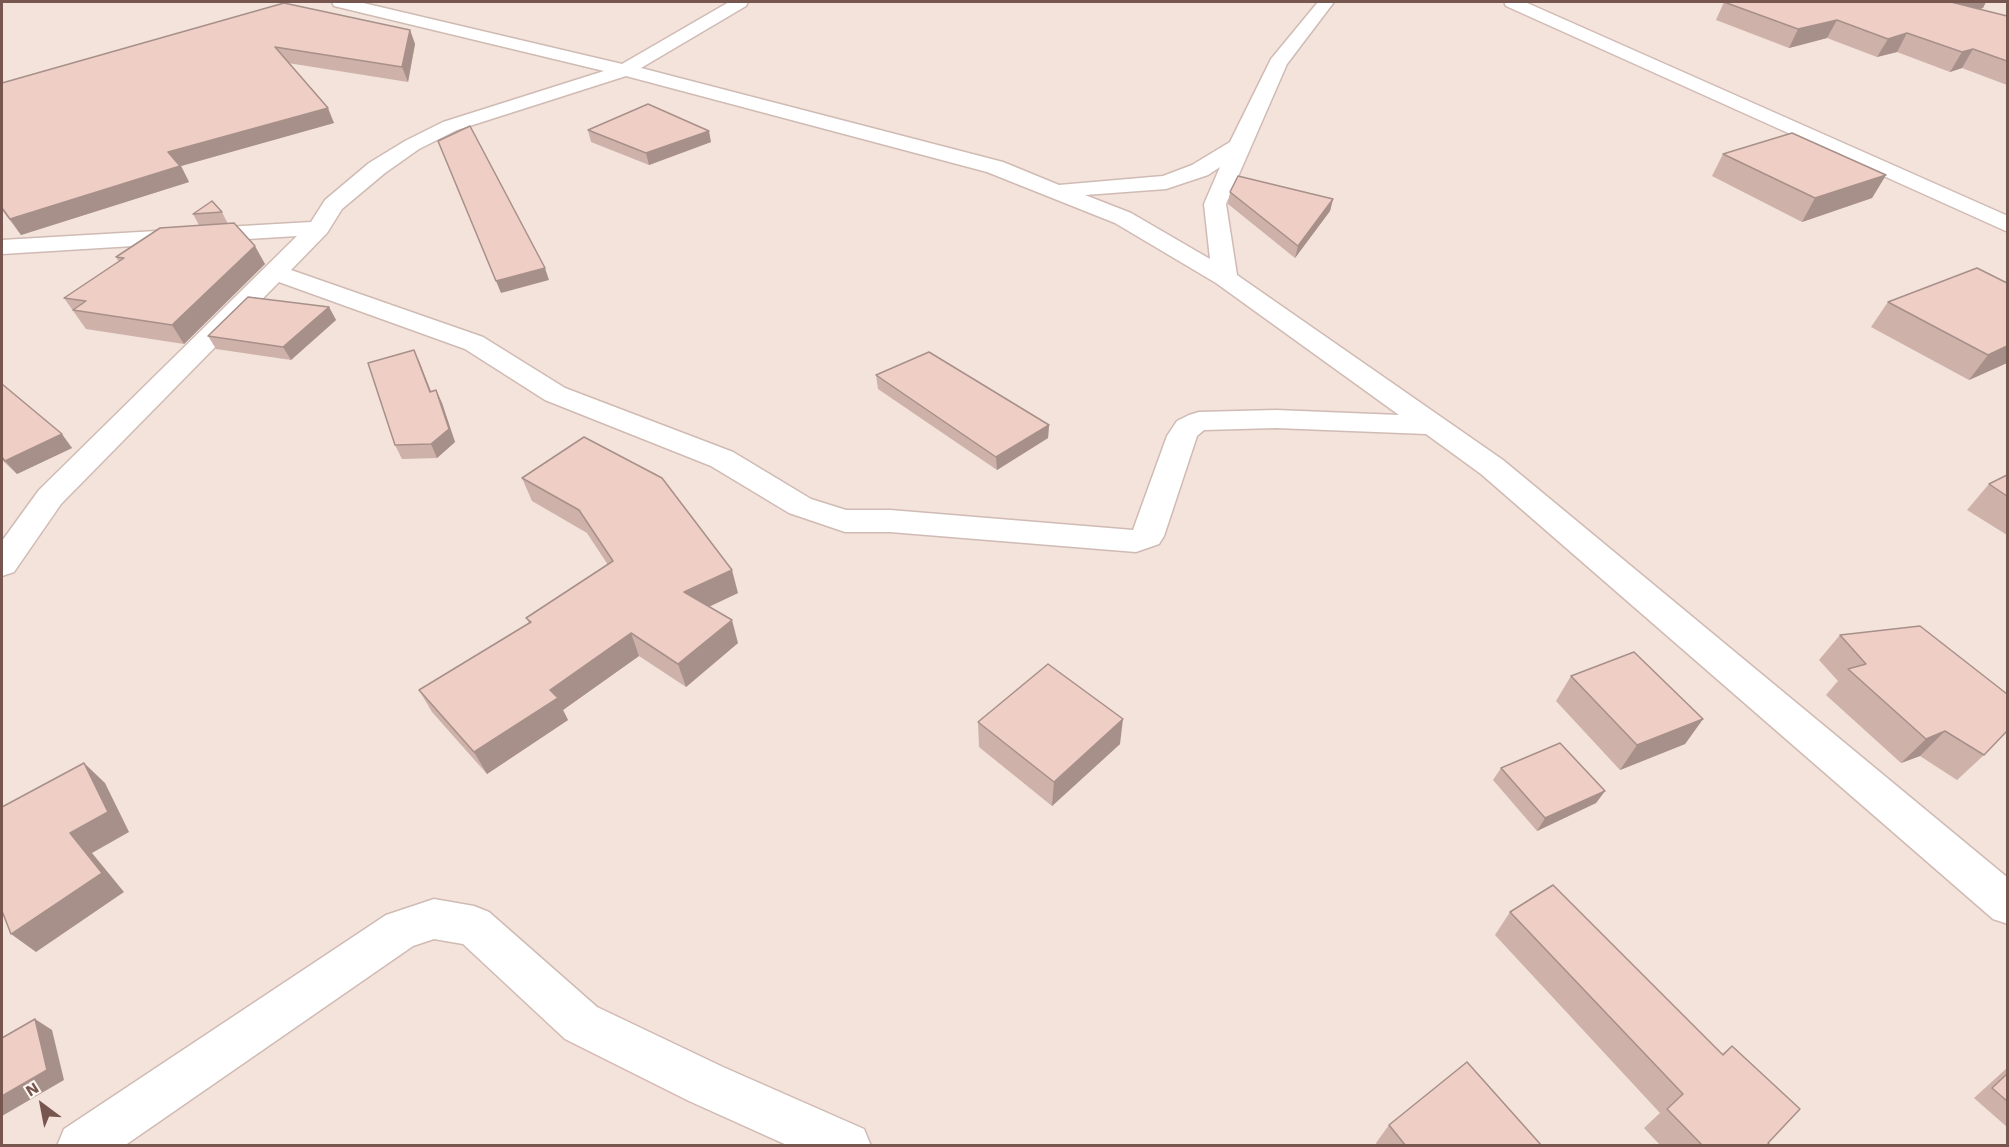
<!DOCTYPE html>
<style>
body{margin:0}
#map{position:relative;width:2009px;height:1147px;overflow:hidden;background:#fcf2ec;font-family:"Work Sans",sans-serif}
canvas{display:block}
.frame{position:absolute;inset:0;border:3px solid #76564f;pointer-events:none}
.north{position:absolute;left:12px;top:1075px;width:60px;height:60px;-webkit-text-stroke:4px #fef7f2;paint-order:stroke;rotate:328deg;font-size:16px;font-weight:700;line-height:24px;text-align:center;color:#76564f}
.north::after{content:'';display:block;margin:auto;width:21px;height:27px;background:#76564f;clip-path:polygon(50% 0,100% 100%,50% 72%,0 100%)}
</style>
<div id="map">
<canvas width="2009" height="1147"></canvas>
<div class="frame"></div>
<div class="north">N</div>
</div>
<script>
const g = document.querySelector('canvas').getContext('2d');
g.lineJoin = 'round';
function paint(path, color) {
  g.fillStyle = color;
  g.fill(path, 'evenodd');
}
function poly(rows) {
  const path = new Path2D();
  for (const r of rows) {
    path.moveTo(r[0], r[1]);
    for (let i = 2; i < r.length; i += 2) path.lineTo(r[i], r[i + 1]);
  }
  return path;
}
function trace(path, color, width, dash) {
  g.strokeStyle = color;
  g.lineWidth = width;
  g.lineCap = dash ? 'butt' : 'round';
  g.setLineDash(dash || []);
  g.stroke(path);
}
const residential = poly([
 [2,2,2007,2,2007,1145,2,1145]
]);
const minor = poly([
 [332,2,359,2,622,64,729,2,748,2,746,6,641,68,1003,162,1059,185,1163,176,1192,165,1230,142,1271,59,1318,2,1334,2,1287,64,1226,204,1237,275,1503,460,2008,878,2008,924,1993,919,1481,474,1426,434,1276,428,1204,430,1197,436,1164,536,1159,544,1136,552,890,532,845,532,789,513,711,466,545,400,465,349,279,282,61,504,14,572,2,576,2,541,39,490,297,236,2,254,2,240,311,222,325,200,369,163,405,141,443,122,604,71,334,6,332,2],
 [626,76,987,172,1115,223,1216,283,1399,415,1276,410,1199,412,1189,415,1177,421,1167,436,1133,530,890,510,846,510,811,499,733,452,565,388,483,337,291,270,327,233,342,209,385,173,419,149,457,130,626,76],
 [1220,167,1204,204,1210,259,1131,213,1085,195,1166,189,1208,175,1220,167],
 [1504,2,1525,2,2008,216,2008,232,1506,6,1504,2],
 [434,899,474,906,489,912,597,1007,723,1067,864,1129,871,1146,789,1146,689,1101,565,1039,463,944,434,939,413,946,124,1146,57,1146,64,1129,386,915,434,899]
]);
const wall = poly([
 [1724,2,1983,8,1979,9,2007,16,2007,85,1962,68,1950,72,1897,52,1877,57,1827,38,1789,48,1716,20],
 [410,30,415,44,408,82,288,63,334,123,181,166,189,182,21,235,2,210,2,83],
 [588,130,711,142,649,165,591,142],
 [1723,154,1886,175,1872,198,1802,222,1712,176],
 [1230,192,1333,199,1330,211,1295,258,1228,204],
 [222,212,228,224,265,264,184,344,86,329,64,298,119,262,116,257,199,225,193,214],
 [2007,283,2007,363,1969,380,1871,327,1888,302],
 [329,307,336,320,291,360,216,349,208,336],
 [414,350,431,391,436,390,442,403,455,442,437,458,402,459,395,445],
 [876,375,1049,425,1048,438,997,470,878,389],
 [2,384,72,448,17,474,2,460],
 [2007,475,2007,535,1967,510,1989,484],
 [522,478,738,593,709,607,738,643,686,687,639,656,563,710,568,720,487,774,432,712,419,690,529,623,526,618,608,565,587,533,532,501],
 [1840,635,1984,755,1957,780,1920,756,1901,763,1826,695,1838,681,1819,660],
 [1571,676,1703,719,1685,744,1620,770,1556,701],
 [978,722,1120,744,1052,806,979,747],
 [1501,768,1605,791,1596,803,1537,831,1493,780],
 [1510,912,1722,1054,1732,1046,1768,1143,1771,1146,1661,1146,1644,1128,1660,1113,1495,935],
 [2007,1068,2007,1127,1974,1098],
 [1389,1125,1542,1146,1377,1146,1376,1143]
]);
const shadedWall = poly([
 [1951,2,1986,2,1983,8,1940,20],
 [1837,20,1827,38,1789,48,1798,29],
 [410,30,415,44,408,82,402,67],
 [1907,33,1897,52,1877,57,1888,39],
 [1973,49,1962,68,1950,72,1962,52],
 [328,108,334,123,181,166,189,182,21,235,10,219,168,152],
 [709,131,711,142,649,165,646,153],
 [1886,175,1872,198,1802,222,1815,198],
 [1333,199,1330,211,1295,258,1298,246],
 [255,246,265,264,184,344,172,325],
 [545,268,549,280,501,293,496,281],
 [329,307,336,320,291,360,283,347],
 [2007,346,2007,363,1969,380,1988,355],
 [414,350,420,363,436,405,430,392],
 [436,390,442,403,455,442,437,458,431,444],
 [1049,425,1048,438,997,470,996,457],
 [62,434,72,448,17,474,5,461],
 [732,570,738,593,691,615,684,592],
 [732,620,738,643,686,687,678,664],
 [631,633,639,656,563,710,568,720,487,774,474,752,550,690],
 [1123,719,1120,744,1052,806,1054,782],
 [1703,719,1685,744,1620,770,1637,745],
 [1945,731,1920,756,1901,763,1926,739],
 [84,763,105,783,129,832,92,853,124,892,36,952,11,934,70,833],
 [1605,791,1596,803,1537,831,1545,818],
 [35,1019,52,1030,64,1080,2,1116,2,1096]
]);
const building = poly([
 [1724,2,1952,2,1951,2,2007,16,2007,61,1973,49,1962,52,1907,33,1888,39,1837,20,1798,29,1724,2],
 [284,3,410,30,402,67,275,47,328,108,168,152,180,166,10,219,2,208,2,83,284,3],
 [648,104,709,131,646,153,588,130,648,104],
 [470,126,545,268,496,281,438,141,470,126],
 [1792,133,1886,175,1815,198,1723,154,1792,133],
 [1238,176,1333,199,1298,246,1230,192,1238,176],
 [212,201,222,212,193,214,212,201],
 [234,223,255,246,172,325,73,310,86,301,64,298,124,258,116,257,160,228,234,223],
 [1977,268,2007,283,2007,346,1988,355,1888,302,1977,268],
 [248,297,329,307,283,347,208,336,248,297],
 [414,350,430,392,436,390,449,429,431,444,395,445,368,363,414,350],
 [929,352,1049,425,996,457,876,375,929,352],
 [2,384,62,434,5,461,2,457,2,384],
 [584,437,662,478,732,570,684,592,732,620,678,664,631,633,550,690,558,698,474,752,419,690,531,622,526,618,613,561,579,510,522,478,584,437],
 [2007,475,2007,496,1989,484,2007,475],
 [1920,626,2007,694,2007,731,1984,755,1945,731,1926,739,1848,669,1866,664,1840,635,1920,626],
 [1634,652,1703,719,1637,745,1571,676,1634,652],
 [1048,664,1123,719,1054,782,978,722,1048,664],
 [1560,743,1605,791,1545,818,1501,768,1560,743],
 [84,763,108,812,70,833,102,873,11,934,2,911,2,807,84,763],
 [1553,885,1723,1055,1732,1046,1800,1109,1768,1143,1771,1146,1703,1146,1667,1109,1683,1094,1510,912,1553,885],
 [35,1019,47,1070,2,1096,2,1038,35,1019],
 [1467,1062,1542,1146,1406,1146,1389,1125,1467,1062],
 [2007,1074,2007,1101,1992,1088,2007,1074]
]);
paint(residential, '#f3e3da');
trace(minor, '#d0bbb4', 3);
paint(minor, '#fff');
paint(wall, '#ceb1a9');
paint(shadedWall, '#a7908a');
paint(building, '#efcec5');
trace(building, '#a7908a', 1.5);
</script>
